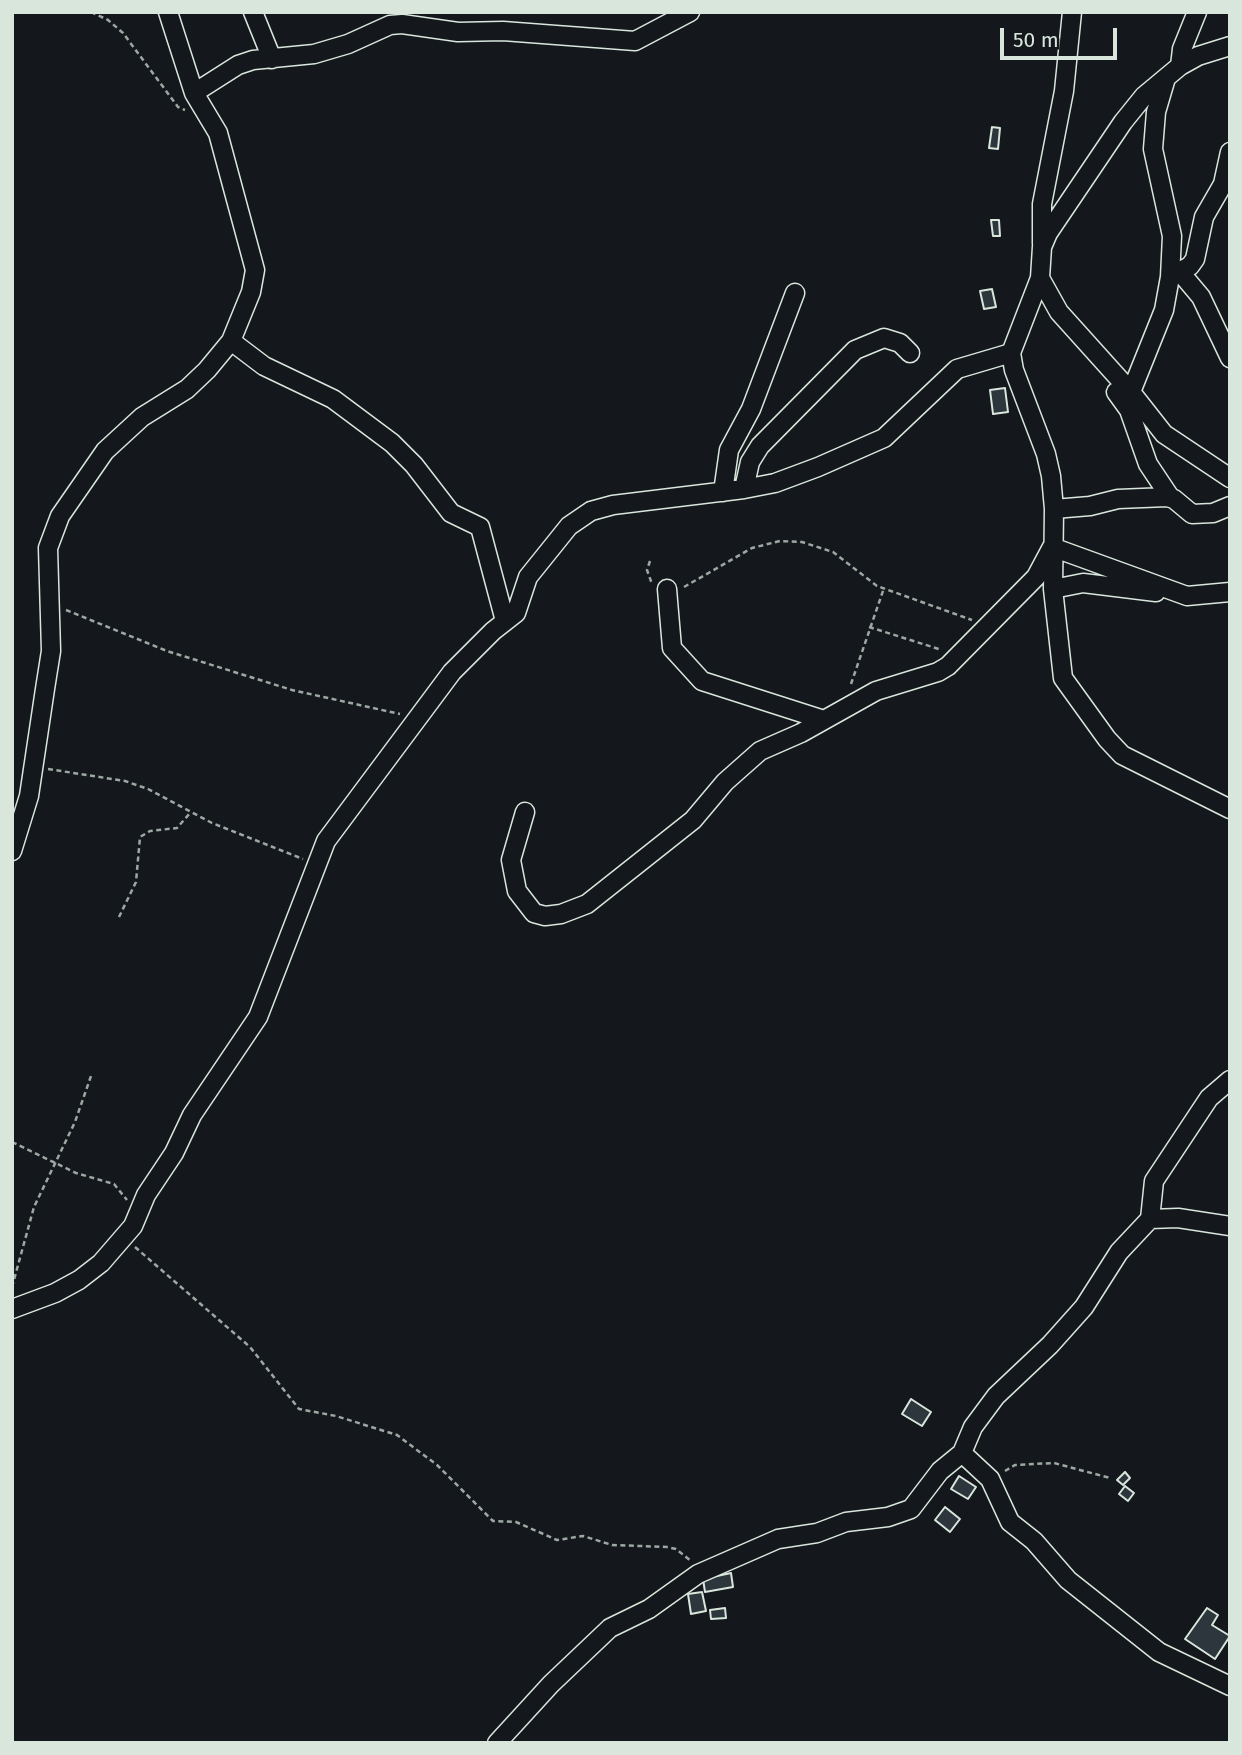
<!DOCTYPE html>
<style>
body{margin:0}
#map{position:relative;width:1242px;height:1755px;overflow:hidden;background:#14181c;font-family:"Fira Sans",sans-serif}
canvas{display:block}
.frame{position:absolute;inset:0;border:14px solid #d8e6dc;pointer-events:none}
.scale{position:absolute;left:1000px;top:28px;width:117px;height:32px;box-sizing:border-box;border:4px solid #d8e6dc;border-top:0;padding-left:9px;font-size:21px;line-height:24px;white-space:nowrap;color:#d8e6dc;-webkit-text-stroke:5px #14181c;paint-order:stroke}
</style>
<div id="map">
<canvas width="1242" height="1755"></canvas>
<div class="frame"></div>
<div class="scale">50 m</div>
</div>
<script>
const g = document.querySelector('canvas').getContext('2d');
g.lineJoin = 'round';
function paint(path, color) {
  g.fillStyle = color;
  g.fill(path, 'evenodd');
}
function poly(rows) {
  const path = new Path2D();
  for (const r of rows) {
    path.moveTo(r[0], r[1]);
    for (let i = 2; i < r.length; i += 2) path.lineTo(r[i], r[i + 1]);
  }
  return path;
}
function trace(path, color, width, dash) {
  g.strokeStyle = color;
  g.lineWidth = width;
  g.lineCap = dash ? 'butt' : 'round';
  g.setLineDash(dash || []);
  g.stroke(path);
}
const building = poly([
 [992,127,1000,128,998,149,989,148,992,127],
 [991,220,999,220,1000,236,993,236,991,220],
 [992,289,996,307,984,309,980,291,992,289],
 [1005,388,1008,412,993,414,990,390,1005,388],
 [911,1399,931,1412,922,1426,902,1414,911,1399],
 [1125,1472,1130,1478,1123,1485,1117,1480,1125,1472],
 [959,1476,976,1487,968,1499,951,1489,959,1476],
 [1125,1486,1134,1493,1128,1501,1119,1494,1125,1486],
 [945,1507,960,1519,950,1532,935,1520,945,1507],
 [731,1573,733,1587,705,1592,703,1579,731,1573],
 [702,1592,706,1611,691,1614,688,1594,702,1592],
 [725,1608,726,1618,711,1619,710,1610,725,1608],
 [1207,1608,1218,1615,1212,1625,1230,1636,1215,1659,1185,1639,1207,1608]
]);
const path = poly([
 [91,12,108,20,123,33,178,107,185,110],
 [650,561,647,570,652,584],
 [684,587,752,548,780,541,802,542,833,552,877,586,972,620],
 [66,610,167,651,292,690,400,714],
 [869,627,942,650],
 [851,684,884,588],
 [48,769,125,781,148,789,212,823,303,859],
 [119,917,136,882,140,837,150,831,177,828,191,812],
 [12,1142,76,1173,114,1184,127,1200],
 [135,1247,250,1347,299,1409,336,1416,397,1435,437,1465,493,1521,516,1522,557,1540,583,1536,612,1545,667,1547,676,1549,691,1561],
 [12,1287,34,1207,75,1122,91,1076],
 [1005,1471,1015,1465,1054,1463,1110,1478]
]);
const minor = poly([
 [253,12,272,59],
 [1230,46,1198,56,1180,66,1144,96,1123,122,1048,233,1042,247,1040,278,1011,353,1014,370,1046,454,1051,476,1054,509,1053,589,1063,678,1107,739,1122,755,1230,809],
 [1180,66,1182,49,1197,12],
 [194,93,238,65,253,60,314,54,348,44,390,25,402,24,458,32,503,31,635,41,690,12],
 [1042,244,1042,204,1064,91,1072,12],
 [1180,272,1201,297,1230,358],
 [1170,277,1190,266,1195,259,1204,217,1223,184,1230,152],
 [1040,278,1059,312,1131,392,1164,434,1230,478],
 [231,341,264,366,333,399,392,443,414,465,451,513,480,527,505,621],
 [1116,392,1129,410,1148,464,1170,497],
 [1131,392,1164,310,1170,277,1172,236,1153,149,1156,112,1166,78],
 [744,489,750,462,760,446,855,350,884,338,900,343,910,353],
 [723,492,729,450,751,409,795,293],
 [1054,509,1090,506,1118,499,1167,497,1174,499,1192,514,1213,513,1230,506],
 [667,589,672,648,702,681,824,720],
 [1053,589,1083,583,1156,592],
 [525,812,511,860,517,891,534,913,545,916,561,914,587,904,693,820,725,782,760,751,801,733,876,691,938,672,948,666,1036,577,1052,547,1187,596,1230,592],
 [12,851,29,796,45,689,51,651,48,548,60,516,105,451,142,417,187,389,207,370,231,341,251,292,255,270,218,133,194,93,168,12],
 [1150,1219,1154,1181,1209,1098,1230,1080],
 [12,1309,55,1293,79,1280,101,1263,133,1226,146,1195,174,1153,192,1115,258,1017,326,841,452,672,493,631,516,613,528,577,569,526,591,511,613,505,744,489,775,483,818,467,884,438,957,369,1011,353],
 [962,1453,990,1479,1010,1522,1034,1541,1068,1580,1159,1652,1230,1686],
 [497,1743,551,1684,610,1628,649,1609,698,1574,778,1539,817,1533,846,1522,888,1517,911,1509,940,1471,962,1453,973,1427,996,1396,1050,1345,1084,1307,1119,1252,1150,1219,1178,1218,1230,1226]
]);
paint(building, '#2c363c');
trace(building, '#d8e6dc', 2);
trace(minor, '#d8e6dc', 21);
trace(path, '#9da8a2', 2.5, [5, 3.5]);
trace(minor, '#14181c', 18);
</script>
